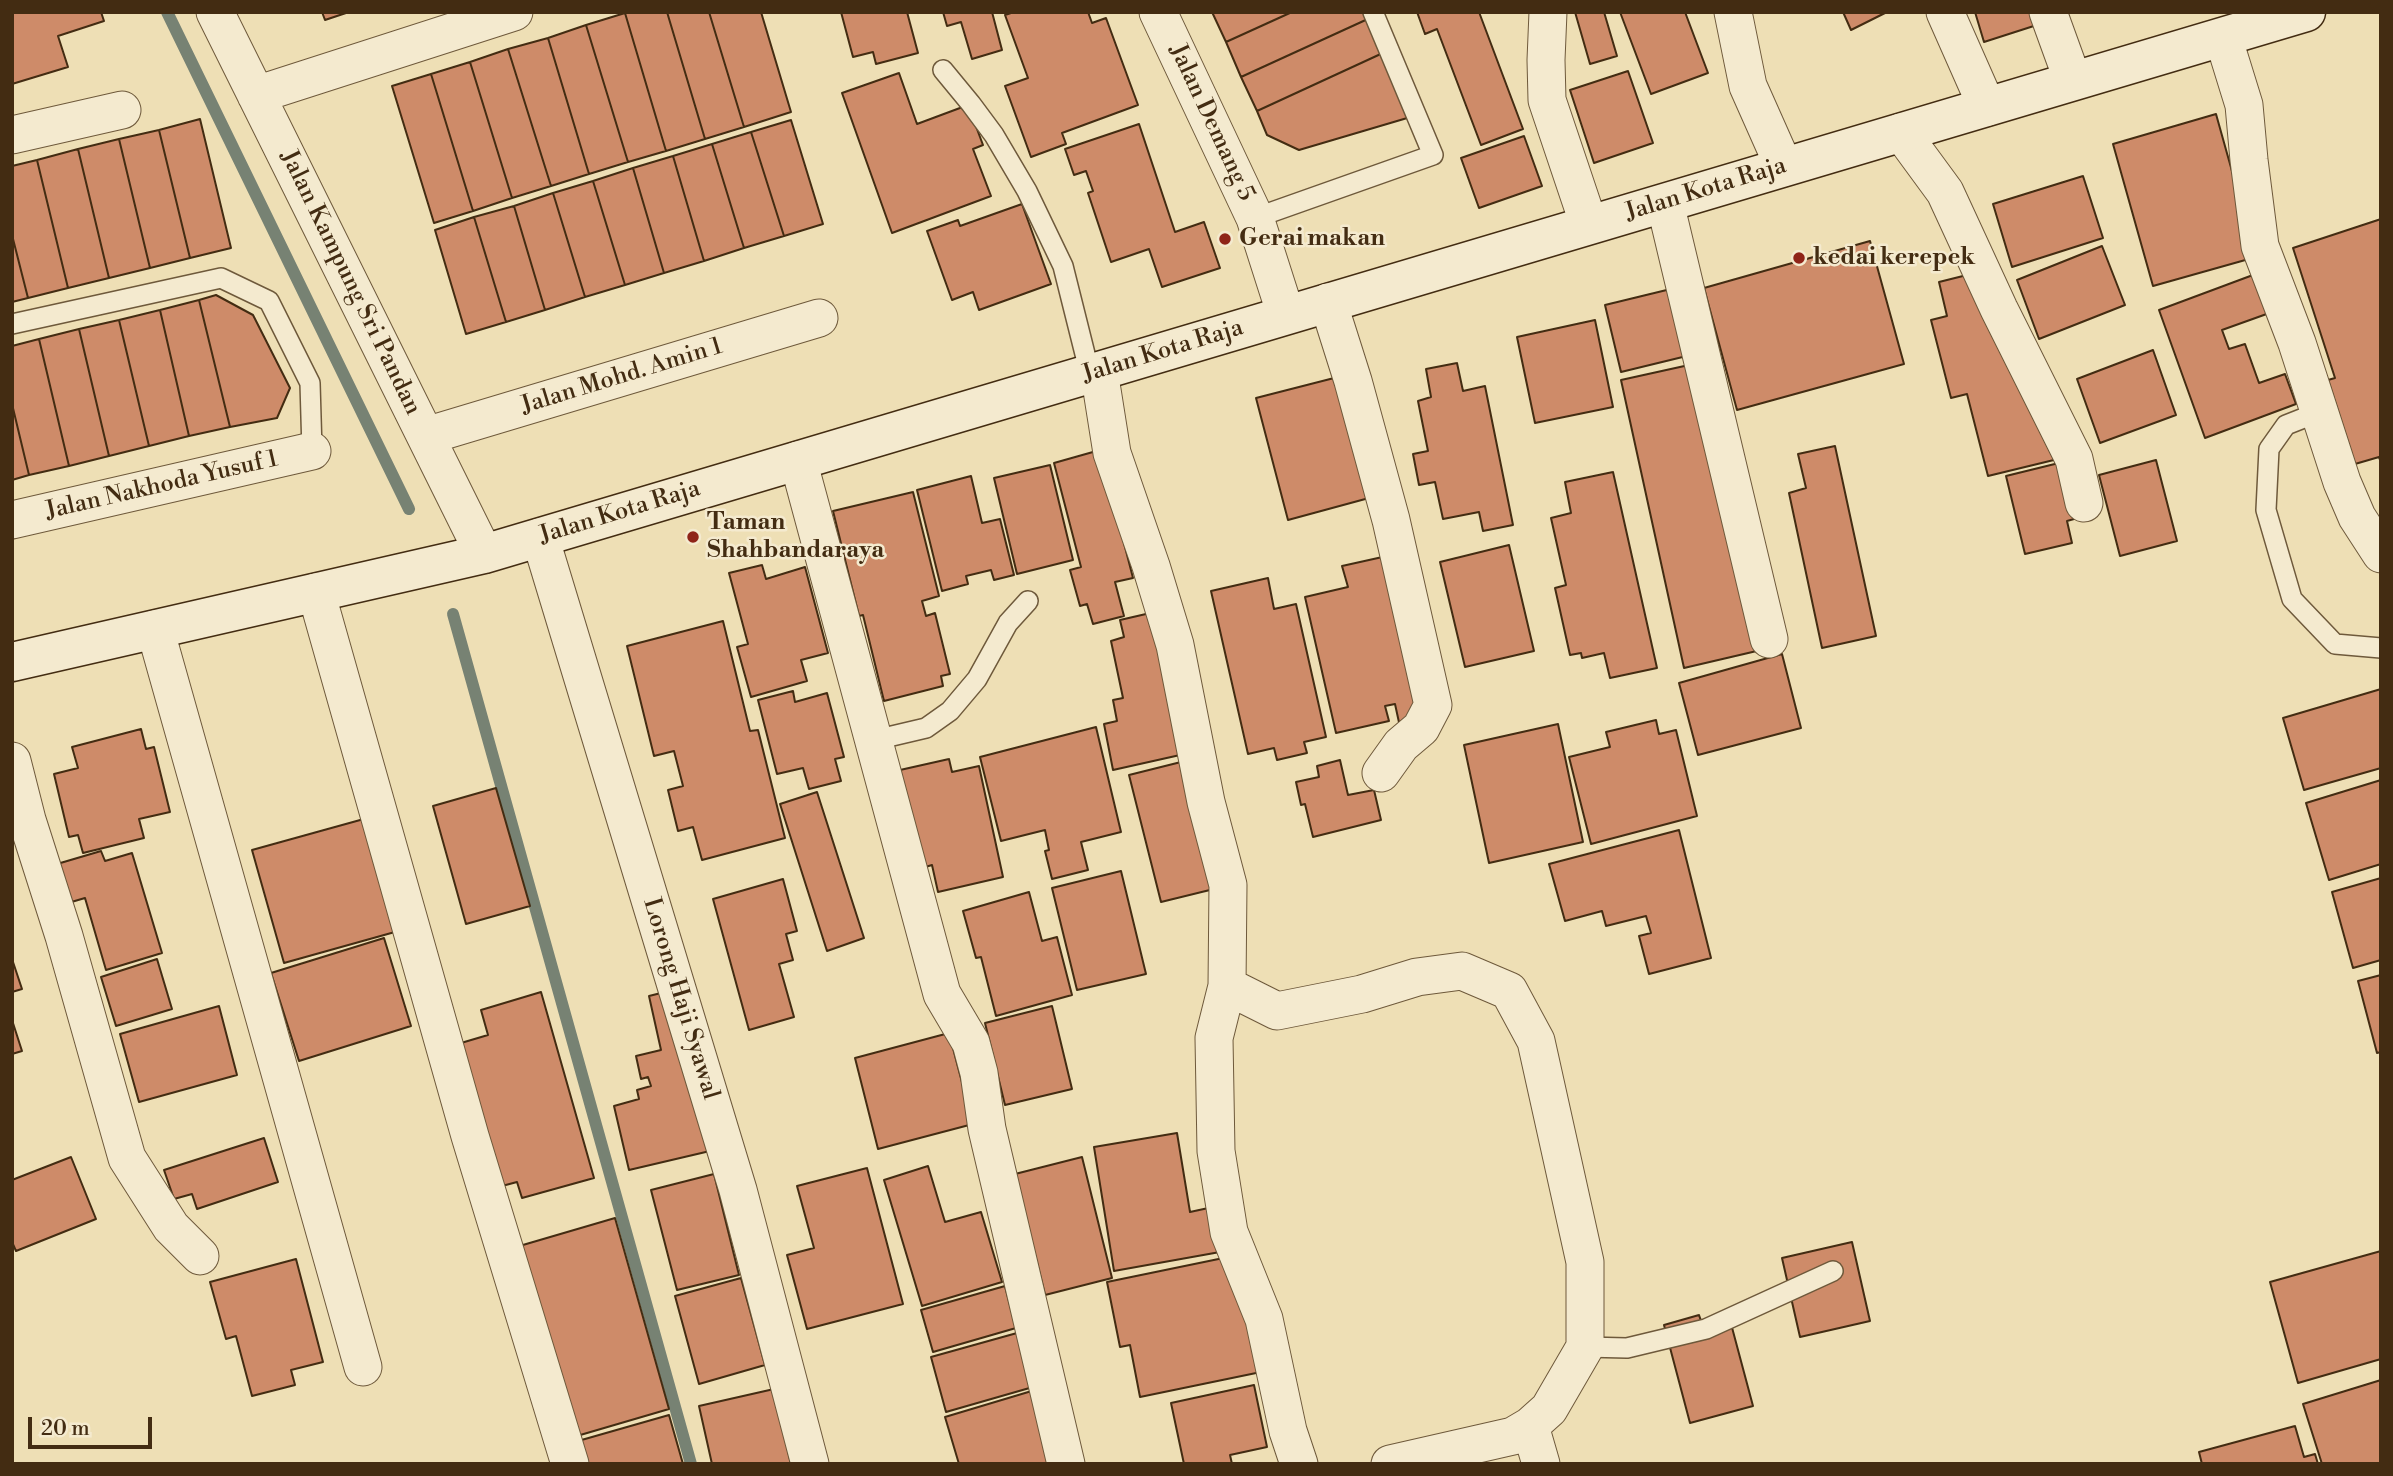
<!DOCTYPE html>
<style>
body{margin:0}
#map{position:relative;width:2393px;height:1476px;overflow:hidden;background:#eedfb5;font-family:"Libre Bodoni",serif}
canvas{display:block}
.frame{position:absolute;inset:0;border:14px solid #432c12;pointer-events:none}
.scale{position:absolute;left:28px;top:1417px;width:124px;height:32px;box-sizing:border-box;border:4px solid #432c12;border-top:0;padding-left:9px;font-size:21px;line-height:24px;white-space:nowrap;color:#432c12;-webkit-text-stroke:5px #f4eacf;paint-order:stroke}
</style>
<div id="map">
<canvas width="2393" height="1476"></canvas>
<div class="frame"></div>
<div class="scale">20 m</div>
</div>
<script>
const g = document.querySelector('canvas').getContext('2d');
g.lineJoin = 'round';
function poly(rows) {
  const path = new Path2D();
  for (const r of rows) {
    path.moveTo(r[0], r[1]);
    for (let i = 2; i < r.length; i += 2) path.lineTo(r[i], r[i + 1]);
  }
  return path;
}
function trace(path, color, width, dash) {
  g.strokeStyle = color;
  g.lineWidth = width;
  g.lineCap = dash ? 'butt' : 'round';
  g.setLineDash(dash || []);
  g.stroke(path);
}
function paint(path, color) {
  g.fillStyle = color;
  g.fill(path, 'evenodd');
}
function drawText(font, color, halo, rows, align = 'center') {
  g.font = font + ' "Libre Bodoni",serif';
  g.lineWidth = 5;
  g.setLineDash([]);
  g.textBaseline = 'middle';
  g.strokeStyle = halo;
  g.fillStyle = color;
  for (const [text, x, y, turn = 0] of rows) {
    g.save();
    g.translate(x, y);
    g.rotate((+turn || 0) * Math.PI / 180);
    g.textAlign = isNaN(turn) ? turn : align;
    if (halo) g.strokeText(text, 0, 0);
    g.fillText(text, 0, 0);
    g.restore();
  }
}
const stream = poly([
 [167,12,409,509],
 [453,614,691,1464]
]);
const building = poly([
 [12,12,101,12,104,21,58,36,68,67,12,84,12,12],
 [322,12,349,12,325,20,322,12],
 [628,12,667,12,705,139,666,151,625,13,628,12],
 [667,12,709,12,744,127,705,139,667,12],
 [709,12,761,12,791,112,744,127,709,12],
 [841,12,907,12,918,53,876,64,873,52,853,57,841,12],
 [943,12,992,12,1002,50,972,59,961,22,947,26,943,12],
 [1014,12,1088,12,1092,23,1106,18,1138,105,1062,133,1066,144,1031,157,1005,86,1028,78,1005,15,1014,12],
 [1212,12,1292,12,1226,42,1212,12],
 [1292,12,1367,12,1370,18,1241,77,1226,42,1292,12],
 [1417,12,1479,12,1523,129,1481,145,1437,29,1425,34,1417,12],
 [1575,12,1604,12,1617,56,1590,64,1575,12],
 [1620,12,1685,12,1708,73,1651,94,1620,12],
 [1843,12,1887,12,1851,30,1843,12],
 [1975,12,2036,12,2040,24,1984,42,1975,12],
 [625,13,666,151,628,162,586,25,625,13],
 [1370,18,1385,52,1257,111,1241,77,1370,18],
 [586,25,628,162,589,174,548,38,586,25],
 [548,38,589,174,551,186,508,49,548,38],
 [508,49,551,186,512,198,470,62,508,49],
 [1385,52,1414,116,1299,150,1267,135,1257,111,1385,52],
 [470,62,512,198,473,211,431,74,470,62],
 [1628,71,1653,143,1594,163,1570,90,1628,71],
 [899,73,917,124,968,105,983,145,973,149,991,196,892,233,842,93,899,73],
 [431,74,473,211,434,223,392,86,431,74],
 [2216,114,2256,257,2153,286,2113,144,2216,114],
 [200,119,231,248,190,258,159,130,200,119],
 [791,120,823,224,784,236,751,132,791,120],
 [1139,124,1175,232,1204,222,1220,268,1162,287,1149,249,1111,262,1088,193,1093,191,1086,171,1074,175,1065,149,1139,124],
 [159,130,190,258,150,268,119,139,159,130],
 [751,132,784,236,744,248,712,144,751,132],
 [1524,136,1542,186,1479,208,1461,158,1524,136],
 [119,139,150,268,109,278,78,149,119,139],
 [712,144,744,248,704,261,673,156,712,144],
 [78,149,109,278,68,288,37,160,78,149],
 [673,156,704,261,664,273,633,168,673,156],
 [37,160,68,288,28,298,12,235,12,166,37,160],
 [633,168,664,273,625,285,593,181,633,168],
 [2083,176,2103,238,2012,267,1993,204,2083,176],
 [593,181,625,285,585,297,553,193,593,181],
 [553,193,585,297,545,310,514,206,553,193],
 [1022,204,1051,284,979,310,973,292,952,300,927,231,958,220,960,226,1022,204],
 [514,206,545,310,506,322,474,217,514,206],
 [474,217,506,322,466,334,435,230,474,217],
 [2381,219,2381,463,2379,457,2355,464,2328,380,2335,378,2293,248,2381,219],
 [12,235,28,298,12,302,12,235],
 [1870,241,1904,364,1737,410,1704,288,1870,241],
 [2102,246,2125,305,2039,339,2017,280,2102,246],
 [1979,272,2058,459,1988,476,1967,394,1951,398,1931,320,1947,316,1939,282,1979,272],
 [2261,272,2275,311,2222,330,2229,349,2245,344,2259,383,2285,374,2296,404,2205,438,2159,310,2261,272],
 [1679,287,1695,354,1621,372,1605,305,1679,287],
 [216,295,253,315,290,388,277,418,230,427,199,300,216,295],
 [199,300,230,427,189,436,160,310,199,300],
 [160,310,189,436,149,446,119,320,160,310],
 [119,320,149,446,109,456,79,329,119,320],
 [1595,320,1613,407,1535,423,1517,337,1595,320],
 [79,329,109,456,69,466,39,339,79,329],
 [39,339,69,466,29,475,12,404,12,346,39,339],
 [2153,350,2176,415,2100,443,2077,379,2153,350],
 [1457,363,1463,391,1485,386,1513,525,1483,531,1479,512,1443,519,1435,482,1419,485,1413,454,1428,451,1418,401,1431,397,1426,369,1457,363],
 [1698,363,1761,650,1684,668,1621,380,1698,363],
 [1338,377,1369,498,1288,520,1256,398,1338,377],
 [12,404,29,475,12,480,12,404],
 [1835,446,1876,636,1822,648,1789,493,1806,488,1798,454,1835,446],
 [1100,450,1133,578,1115,582,1124,616,1093,624,1087,604,1080,606,1070,570,1081,567,1054,463,1100,450],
 [2156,460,2177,541,2120,556,2099,475,2156,460],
 [2067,461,2081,517,2067,521,2072,543,2025,554,2006,476,2067,461],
 [1050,465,1073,560,1017,574,994,478,1050,465],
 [1613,472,1657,668,1610,678,1604,653,1582,658,1581,653,1570,655,1555,588,1566,585,1551,518,1571,513,1565,482,1613,472],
 [971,476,982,523,1000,519,1014,575,994,580,991,570,966,576,968,584,942,591,917,490,971,476],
 [913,492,939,596,922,601,926,616,935,613,950,674,941,676,943,686,884,701,863,615,859,616,833,511,913,492],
 [1509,545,1534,651,1465,667,1440,562,1509,545],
 [1387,556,1433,705,1400,727,1395,704,1385,706,1389,721,1336,733,1305,597,1348,587,1342,566,1387,556],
 [762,565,766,579,805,567,828,653,801,660,807,681,751,697,737,647,748,644,729,573,762,565],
 [1268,578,1274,609,1296,604,1326,737,1304,742,1307,753,1277,760,1274,748,1248,754,1211,591,1268,578],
 [1159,611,1189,753,1113,770,1104,724,1117,721,1113,700,1123,698,1111,641,1124,637,1120,620,1159,611],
 [723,621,750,731,758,730,785,838,702,860,693,827,678,831,668,790,683,786,674,751,654,756,627,646,723,621],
 [1782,654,1801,728,1698,755,1679,683,1782,654],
 [2381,689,2381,768,2304,790,2283,718,2381,689],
 [793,691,795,702,827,693,844,757,835,759,841,781,809,789,803,768,777,774,758,700,793,691],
 [1656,720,1659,734,1676,730,1697,816,1591,844,1569,757,1610,747,1606,732,1656,720],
 [1558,724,1583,842,1489,863,1464,745,1558,724],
 [1096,727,1121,832,1081,842,1088,870,1052,879,1045,851,1049,850,1045,830,1001,841,980,757,1096,727],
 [141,729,146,749,154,747,170,812,139,819,144,838,83,853,78,835,69,837,54,774,78,768,72,747,141,729],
 [949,759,952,772,979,766,1003,877,938,892,932,865,922,868,900,770,949,759],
 [1340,760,1348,795,1374,790,1381,820,1313,837,1305,804,1301,805,1296,782,1319,777,1317,766,1340,760],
 [1185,761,1218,888,1161,902,1129,775,1185,761],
 [2381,780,2381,864,2329,880,2306,803,2381,780],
 [496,788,530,906,466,924,433,806,496,788],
 [817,792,864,938,827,951,780,804,817,792],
 [371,817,402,930,284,963,252,850,371,817],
 [1679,830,1711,958,1649,974,1639,936,1651,933,1646,916,1606,926,1602,911,1565,921,1549,864,1679,830],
 [101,851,105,861,132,853,162,953,106,970,85,898,68,903,57,864,101,851],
 [1121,871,1146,974,1077,990,1052,888,1121,871],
 [2381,878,2381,960,2353,968,2332,892,2381,878],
 [783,879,797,931,786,934,793,960,779,964,794,1017,749,1030,713,899,783,879],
 [1029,892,1042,941,1057,937,1072,995,996,1016,981,957,976,958,963,911,1029,892],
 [384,938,411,1026,299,1061,271,973,384,938],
 [12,959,22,989,12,992,12,959],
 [157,959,172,1009,116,1026,101,977,157,959],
 [2381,975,2381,1052,2377,1053,2358,981,2381,975],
 [677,989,710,1151,629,1170,614,1106,639,1099,637,1090,651,1086,648,1077,641,1079,636,1056,661,1050,649,996,677,989],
 [541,992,594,1178,522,1198,517,1182,502,1186,461,1043,488,1035,481,1010,541,992],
 [219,1006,237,1075,139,1102,120,1034,219,1006],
 [1052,1006,1072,1089,1005,1105,985,1023,1052,1006],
 [12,1020,22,1051,12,1054,12,1020],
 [949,1033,973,1124,878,1149,855,1058,949,1033],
 [1177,1133,1190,1212,1213,1207,1220,1252,1114,1271,1094,1147,1177,1133],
 [264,1138,278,1182,197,1209,192,1194,174,1199,164,1170,264,1138],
 [71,1157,96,1219,16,1251,12,1242,12,1180,71,1157],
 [1082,1157,1112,1278,1045,1295,1015,1174,1082,1157],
 [928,1166,945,1222,981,1212,1002,1282,922,1306,884,1180,928,1166],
 [867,1168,903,1304,807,1329,787,1255,814,1248,797,1186,867,1168],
 [714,1174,739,1275,677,1290,651,1190,714,1174],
 [615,1218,669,1409,570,1438,516,1247,615,1218],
 [1852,1242,1870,1321,1800,1337,1782,1258,1852,1242],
 [2381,1251,2381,1359,2298,1383,2270,1282,2381,1251],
 [1238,1255,1261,1372,1140,1397,1130,1345,1120,1347,1107,1282,1238,1255],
 [296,1259,323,1362,291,1370,295,1385,252,1396,236,1336,226,1339,210,1282,296,1259],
 [741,1278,765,1365,699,1384,675,1296,741,1278],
 [1005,1286,1016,1328,933,1352,921,1310,1005,1286],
 [1699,1315,1703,1327,1730,1320,1753,1406,1690,1423,1664,1325,1699,1315],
 [1017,1333,1033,1387,946,1412,931,1357,1017,1333],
 [2381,1380,2381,1464,2322,1464,2303,1404,2381,1380],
 [1254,1385,1267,1447,1230,1455,1232,1464,1184,1464,1171,1403,1254,1385],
 [774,1389,791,1464,712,1464,699,1406,774,1389],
 [1035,1390,1050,1464,959,1464,945,1417,1035,1390],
 [669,1415,683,1464,576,1464,571,1443,669,1415],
 [2295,1426,2304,1457,2315,1454,2318,1464,2202,1464,2199,1452,2295,1426]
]);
const lane = poly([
 [943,70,971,104,994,135,1027,191,1063,266,1090,374],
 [1255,218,1433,155,1373,12],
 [12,324,221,278,269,301,310,383,312,451],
 [2319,412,2286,425,2269,449,2266,510,2292,599,2335,644,2381,648],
 [875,740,926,728,950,711,977,679,1008,623,1028,601],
 [1585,1347,1627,1348,1706,1329,1833,1271]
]);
const street = poly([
 [215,12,484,554],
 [1158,12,1255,218,1286,315],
 [1548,12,1546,60,1547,100,1589,225],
 [1733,12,1748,86,1784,167],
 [1945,12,1987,107],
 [2048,12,2073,81],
 [2223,37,2244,105,2249,160,2260,246,2297,343,2342,482,2357,517,2381,554],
 [256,95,514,12],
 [1901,132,1945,192,1999,309,2074,459,2084,503],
 [12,135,122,110],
 [1665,203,1769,639],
 [1328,302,1353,381,1391,520,1433,705,1421,728,1401,745,1381,773],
 [1099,371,1112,453,1151,566,1175,645,1206,802,1228,885,1227,986,1214,1038,1216,1151,1229,1232,1264,1319,1288,1431,1299,1464],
 [426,436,819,318],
 [798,460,942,994,971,1043,979,1073,987,1129,1066,1464],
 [12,520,312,451],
 [540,537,738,1190,810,1464],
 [316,592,470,1136,570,1464],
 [155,629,363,1367],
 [12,761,27,820,64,936,127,1158,171,1227,200,1256],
 [1227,986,1277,1011,1362,994,1417,977,1462,971,1509,991,1536,1041,1585,1262,1585,1347,1549,1409,1530,1426,1513,1436,1390,1464],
 [1530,1426,1541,1464]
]);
const secondary = poly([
 [12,662,484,554,2306,12]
]);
const markers = [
 [1225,239,7,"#8f2418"],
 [1799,258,7,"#8f2418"],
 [693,537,7,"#8f2418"]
];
const streetNames = [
 ["Jalan Demang 5",1211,123,65],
 ["Jalan Kota Raja",1706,190,-17],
 ["Jalan Kampung Sri Pandan",350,283,64],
 ["Jalan Kota Raja",1163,352,-17],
 ["Jalan Mohd. Amin 1",622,377,-17],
 ["Jalan Nakhoda Yusuf 1",162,486,-13],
 ["Jalan Kota Raja",620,513,-17],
 ["Lorong Haji Syawal",680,999,73]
];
const poiNames = [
 ["Gerai makan",1239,239],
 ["kedai kerepek",1813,258],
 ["Taman",707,523],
 ["Shahbandaraya",707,551]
];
trace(stream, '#778273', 12);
paint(building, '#ce8b69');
trace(building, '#432c12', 2);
trace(lane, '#6e593b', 22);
trace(street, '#6e593b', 39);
trace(secondary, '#432c12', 41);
trace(lane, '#f4eacf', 19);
trace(street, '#f4eacf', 37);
trace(secondary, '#f4eacf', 38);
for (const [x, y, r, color] of markers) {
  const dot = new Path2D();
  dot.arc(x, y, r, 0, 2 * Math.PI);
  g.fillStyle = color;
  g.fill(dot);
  trace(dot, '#f4eacf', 2.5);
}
drawText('24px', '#432c12', '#f4eacf', streetNames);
drawText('bold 24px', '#432c12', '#f4eacf', poiNames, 'left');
</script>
